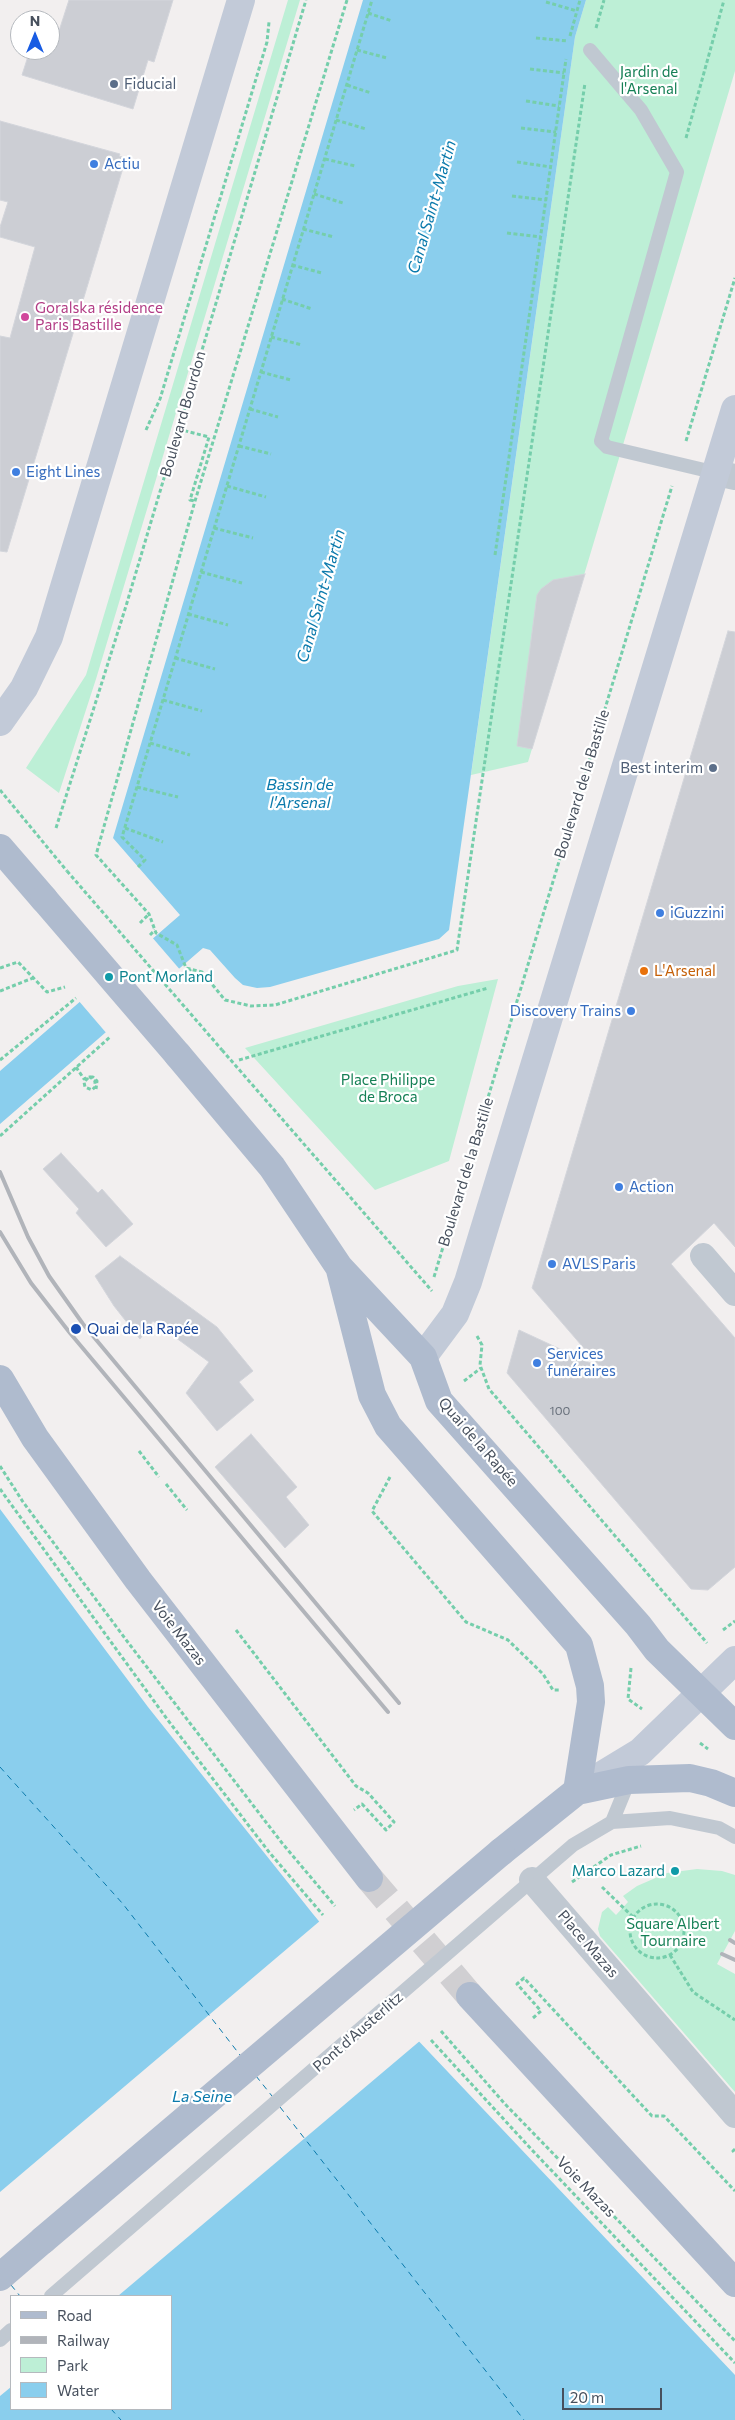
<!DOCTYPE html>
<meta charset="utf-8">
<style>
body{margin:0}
#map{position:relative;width:735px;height:2420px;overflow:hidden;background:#f2efef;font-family:Commissioner,sans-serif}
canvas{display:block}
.legend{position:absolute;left:10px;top:2295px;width:162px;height:115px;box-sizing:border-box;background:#fff;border:1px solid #b5b9be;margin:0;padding:6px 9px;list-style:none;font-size:15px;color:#47505d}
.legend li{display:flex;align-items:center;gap:10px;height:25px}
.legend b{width:25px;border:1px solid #b5b9be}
.north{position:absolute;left:10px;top:10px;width:50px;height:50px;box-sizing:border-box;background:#fff;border:1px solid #b5b9be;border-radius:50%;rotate:0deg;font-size:14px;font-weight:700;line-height:20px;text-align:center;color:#47505d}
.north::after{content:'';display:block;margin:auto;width:18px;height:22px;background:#185ce3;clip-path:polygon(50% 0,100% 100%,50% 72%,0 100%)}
.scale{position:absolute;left:562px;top:2388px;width:100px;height:22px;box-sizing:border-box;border:2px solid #47505d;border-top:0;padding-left:6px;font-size:15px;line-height:18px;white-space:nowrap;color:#47505d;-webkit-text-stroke:4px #fff;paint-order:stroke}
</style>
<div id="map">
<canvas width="735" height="2420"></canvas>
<ul class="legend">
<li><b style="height:6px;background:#afbbce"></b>Road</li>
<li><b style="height:6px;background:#b1b4ba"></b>Railway</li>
<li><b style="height:14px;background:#bdefd6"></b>Park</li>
<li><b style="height:14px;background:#8aceed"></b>Water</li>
</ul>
<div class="north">N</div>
<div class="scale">20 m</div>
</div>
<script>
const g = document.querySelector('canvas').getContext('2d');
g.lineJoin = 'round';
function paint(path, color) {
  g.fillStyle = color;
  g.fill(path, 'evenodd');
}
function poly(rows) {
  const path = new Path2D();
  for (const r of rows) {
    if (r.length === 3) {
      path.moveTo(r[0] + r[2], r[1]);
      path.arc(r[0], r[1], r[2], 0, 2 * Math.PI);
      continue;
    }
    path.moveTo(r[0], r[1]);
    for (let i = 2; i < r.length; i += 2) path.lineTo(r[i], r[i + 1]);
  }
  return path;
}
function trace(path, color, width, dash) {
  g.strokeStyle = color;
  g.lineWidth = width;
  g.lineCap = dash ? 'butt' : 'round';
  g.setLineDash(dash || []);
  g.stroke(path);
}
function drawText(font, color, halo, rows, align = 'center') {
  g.font = font + ' Commissioner,sans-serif';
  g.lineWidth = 4.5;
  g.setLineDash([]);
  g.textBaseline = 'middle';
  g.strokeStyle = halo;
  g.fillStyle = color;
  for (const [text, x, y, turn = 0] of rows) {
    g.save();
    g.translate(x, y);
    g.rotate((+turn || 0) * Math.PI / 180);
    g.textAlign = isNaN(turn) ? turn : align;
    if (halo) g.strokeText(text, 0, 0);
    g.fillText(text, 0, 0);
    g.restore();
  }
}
const green = poly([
 [288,0,300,0,96,679,59,793,26,768,86,675],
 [586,0,735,0,735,71,528,762,471,775,575,37],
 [498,979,449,1161,375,1190,245,1048,458,986],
 [697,1869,722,1871,735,1875,735,1931,717,1964,735,1974,735,2092,600,1936,598,1929,602,1912,608,1907,616,1915,628,1902,623,1896,637,1886,667,1873]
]);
const water = poly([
 [363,0,586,0,575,37,449,930,439,939,270,987,257,988,243,985,235,978,210,950,203,948,0,1124,0,1071,180,915,113,838],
 [0,1509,148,1707,313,1914,412,2034,735,2375,735,2420,0,2420],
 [11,2296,171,2296,171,2409,11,2409]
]);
const pier = poly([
 [151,936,182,972,108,1035,78,1000],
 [321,1920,421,2040,118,2296,11,2296,11,2387,0,2396,0,2192]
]);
const ferry = poly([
 [0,1767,123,1904,240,2055],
 [256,2076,272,2096],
 [280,2107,524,2420],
 [11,2285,20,2296],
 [111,2409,121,2420]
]);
const building = poly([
 [69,0,173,0,154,62,148,60,133,109,22,75,30,50,50,50,50,31,58,34,69,0],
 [0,121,120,154,119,156,126,158,7,552,0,551,0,336,10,338,35,247,0,237,0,227,8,202,0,200,0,121],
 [585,574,532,749,517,746,537,595,541,589,553,580,585,574],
 [728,631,735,632,735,1247,714,1223,671,1264,735,1338,735,1567,708,1590,691,1589,507,1373,519,1330,601,1368,532,1288,728,631],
 [61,1153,98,1193,102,1189,133,1224,106,1247,76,1213,79,1209,43,1169,61,1153],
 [120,1256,217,1327,253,1371,239,1382,254,1400,217,1431,186,1393,209,1362,153,1321,140,1339,114,1306,95,1276,120,1256],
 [251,1434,297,1487,286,1497,309,1525,285,1548,215,1467,251,1434]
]);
const primaryTunnel = poly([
 [369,1878,470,1996]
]);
const path = poly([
 [347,0,195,501,96,855,149,914,156,933,177,945,186,968,202,972,225,1000,251,1006,275,1005,457,950,585,83],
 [546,2,577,11],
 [368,13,392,21],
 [596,28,604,0],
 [570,36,580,0],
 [536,38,568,41],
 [357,50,387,58],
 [530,69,564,73],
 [347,85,371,93],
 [526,101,559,106],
 [336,120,366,129],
 [521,128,556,132],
 [686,138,724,0],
 [325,159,355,166],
 [517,162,551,167],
 [314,194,343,203],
 [512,196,546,200],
 [303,229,334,237],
 [507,233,541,237],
 [292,265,322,273],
 [282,299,312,309],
 [271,337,302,345],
 [261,372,291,380],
 [250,409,278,417],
 [178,429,209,437,190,500,195,501],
 [146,430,160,399,267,42,269,22],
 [686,441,735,278],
 [239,446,271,454],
 [227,486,266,497],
 [214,528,253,538],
 [495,555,566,59],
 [201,572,242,583],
 [188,614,228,625],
 [175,658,215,669],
 [163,700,202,711],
 [150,743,190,755],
 [137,787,178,797],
 [0,790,67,871],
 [56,828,126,606,306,0],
 [125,828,163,842],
 [138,867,145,860,122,837,372,0],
 [140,923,149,914],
 [150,935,155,930],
 [0,968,18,962,47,992,65,987],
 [184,974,191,969],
 [0,991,33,978],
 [222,1050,432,1291],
 [0,1060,76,998],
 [239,1060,488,988],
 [76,1067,84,1079,88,1077,90,1077,95,1081,95,1087,92,1090,85,1087,84,1082,89,1077,93,1077,97,1081,96,1089],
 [0,1136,110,1037],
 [434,1277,672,486],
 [477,1336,482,1345,480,1365,489,1389,707,1643],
 [464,1381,481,1368],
 [139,1451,159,1477],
 [0,1466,23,1502,130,1645,282,1843,335,1906],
 [390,1477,372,1511,466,1622,508,1640,543,1674,553,1690,559,1690],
 [166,1484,187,1510],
 [0,1489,167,1719,269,1852,323,1915],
 [236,1630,356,1786,368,1793,394,1822,386,1830,362,1804,354,1810],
 [723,1630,735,1621],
 [631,1668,628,1699,642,1709],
 [700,1743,708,1749],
 [572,1882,611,1855,641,1846],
 [602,1887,633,1917],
 [657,1931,27],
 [670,1955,693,1992,735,2020],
 [533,2018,541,2011,517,1984,524,1978,652,2116,664,2116,735,2191],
 [441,2031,505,2104,735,2341],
 [431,2040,532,2150,735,2363],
 [735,2149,733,2151,735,2153]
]);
const lane = poly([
 [590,50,641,110,677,172,601,441,607,447,717,473],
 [612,1822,670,1818,719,1828,735,1837],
 [529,1883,573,1845,612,1822,630,1778],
 [0,2340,11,2330]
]);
const street = poly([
 [717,473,735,477],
 [703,1256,735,1293],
 [532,1880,735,2115]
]);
const secondary = poly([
 [0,722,24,688,49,637,241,0],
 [423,1357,455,1314,468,1282,735,409],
 [579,1789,640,1752,735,1660]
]);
const primary = poly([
 [0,848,44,899],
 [178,1055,272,1167,339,1267,423,1357,439,1401,638,1625,657,1650,735,1726],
 [340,1270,372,1395,388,1426,579,1645,590,1686,591,1702,577,1791,501,1852],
 [0,1379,35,1438,138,1580,369,1878],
 [577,1791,629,1780,690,1778,711,1783,735,1793],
 [470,1996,735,2283],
 [0,2277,43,2240]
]);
const rail = poly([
 [0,1172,28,1237,49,1276,83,1324,399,1703],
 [0,1232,31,1283,70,1333,388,1712],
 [730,1940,735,1943],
 [722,1954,735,1960]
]);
const pathBridge = poly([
 [67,871,222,1050]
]);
const laneBridge = poly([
 [51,2296,529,1883]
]);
const primaryBridge = poly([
 [44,899,178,1055],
 [43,2240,501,1852]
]);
const markers = [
 [114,84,5,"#5c6f8a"],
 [94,164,5,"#3f7fe0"],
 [25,317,5,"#d1479c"],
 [16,472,5,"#3f7fe0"],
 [713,768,5,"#5c6f8a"],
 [660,913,5,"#3f7fe0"],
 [644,971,5,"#e8710a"],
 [109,977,5,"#0f9aa8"],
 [631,1011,5,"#3f7fe0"],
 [619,1187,5,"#3f7fe0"],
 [552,1264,5,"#3f7fe0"],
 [76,1329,6,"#1a4fb4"],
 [537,1363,5,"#3f7fe0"],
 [675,1871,5,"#0f9aa8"]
];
const numberNames = [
 ["100",560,1411]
];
const parkNames = [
 ["Jardin de",649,72],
 ["l'Arsenal",649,89],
 ["Place Philippe",388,1080],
 ["de Broca",388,1097],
 ["Square Albert",673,1924],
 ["Tournaire",673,1941]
];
const serviceNames = [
 ["Fiducial",124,84],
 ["Best interim",703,768,"right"]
];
const shopNames = [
 ["Actiu",104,164],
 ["Eight Lines",26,472],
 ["iGuzzini",670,913],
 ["Discovery Trains",621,1011,"right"],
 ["Action",629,1187],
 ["AVLS Paris",562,1264],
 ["Services",547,1354],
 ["funéraires",547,1371]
];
const hotelNames = [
 ["Goralska résidence",35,308],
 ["Paris Bastille",35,325]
];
const streetNames = [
 ["Boulevard Bourdon",183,414,-74],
 ["Boulevard de la Bastille",582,784,-73],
 ["Boulevard de la Bastille",466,1172,-73],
 ["Quai de la Rapée",478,1442,49],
 ["Voie Mazas",179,1633,52],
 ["Place Mazas",588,1944,49],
 ["Pont d'Austerlitz",358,2032,-41],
 ["Voie Mazas",586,2187,46]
];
const foodNames = [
 ["L'Arsenal",654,971]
];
const cultureNames = [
 ["Pont Morland",119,977],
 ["Marco Lazard",665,1871,"right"]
];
const transitNames = [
 ["Quai de la Rapée",87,1329]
];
const waterNames = [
 ["Canal Saint-Martin",432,207,-74],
 ["Canal Saint-Martin",321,596,-74],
 ["Bassin de",300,785],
 ["l'Arsenal",300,803],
 ["La Seine",202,2097]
];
paint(green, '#bdefd6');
paint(water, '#8aceed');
paint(pier, '#f2efef');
trace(ferry, '#0b7aac', 1, [6, 5]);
paint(building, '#ccced4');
trace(building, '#d3d5db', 1);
trace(primaryTunnel, '#d0cfd2', 28, [28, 14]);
trace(path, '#75ceab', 3, [4, 2.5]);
trace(lane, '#c0c8d1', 14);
trace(street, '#c0c8d1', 26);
trace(secondary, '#c2cad8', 28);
trace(primary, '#afbbce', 28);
trace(rail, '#b1b4ba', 4);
trace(pathBridge, '#75ceab', 3, [4, 2.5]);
trace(laneBridge, '#c0c8d1', 14);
trace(primaryBridge, '#afbbce', 28);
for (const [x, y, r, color] of markers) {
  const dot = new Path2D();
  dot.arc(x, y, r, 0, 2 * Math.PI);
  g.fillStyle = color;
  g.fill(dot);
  trace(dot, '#fff', 2);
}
drawText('12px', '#68707b', null, numberNames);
drawText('15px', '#168056', '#fff', parkNames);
drawText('15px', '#4e5e75', '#fff', serviceNames, 'left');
drawText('15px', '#366cbe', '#fff', shopNames, 'left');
drawText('15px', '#b23c85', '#fff', hotelNames, 'left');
drawText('15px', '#47505d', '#fff', streetNames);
drawText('15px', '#c56008', '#fff', foodNames, 'left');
drawText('15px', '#0d838f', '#fff', cultureNames, 'left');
drawText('15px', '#164399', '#fff', transitNames, 'left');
drawText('italic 16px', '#0b7aac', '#fff', waterNames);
</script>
